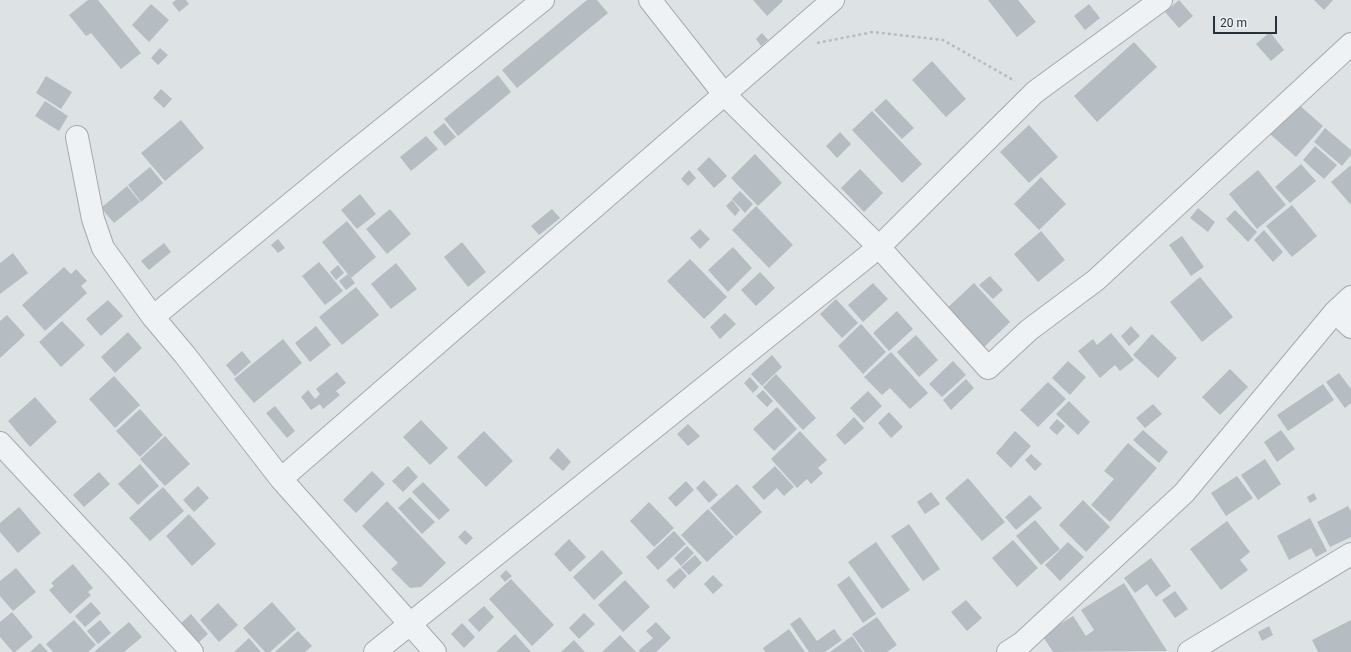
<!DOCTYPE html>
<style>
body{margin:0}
#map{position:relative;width:1351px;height:652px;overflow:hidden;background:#dde2e5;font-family:Roboto,sans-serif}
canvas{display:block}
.scale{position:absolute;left:1213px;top:16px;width:64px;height:18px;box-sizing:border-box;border:2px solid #28323b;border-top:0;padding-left:5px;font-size:12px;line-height:14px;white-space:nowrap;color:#28323b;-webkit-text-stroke:3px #ecf0f3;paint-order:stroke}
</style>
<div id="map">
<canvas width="1351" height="652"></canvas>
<div class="scale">20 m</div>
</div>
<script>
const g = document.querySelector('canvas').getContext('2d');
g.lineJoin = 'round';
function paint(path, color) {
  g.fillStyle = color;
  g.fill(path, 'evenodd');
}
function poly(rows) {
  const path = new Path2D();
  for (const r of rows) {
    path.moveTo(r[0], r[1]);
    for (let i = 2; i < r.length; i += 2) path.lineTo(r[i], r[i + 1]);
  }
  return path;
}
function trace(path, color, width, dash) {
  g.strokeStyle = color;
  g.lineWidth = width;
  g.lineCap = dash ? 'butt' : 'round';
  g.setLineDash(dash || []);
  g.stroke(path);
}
const building = poly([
 [88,0,98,0,141,53,121,69,91,33,86,36,69,15],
 [176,0,186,0,189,4,179,12,172,3],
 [587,0,597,0,608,13,517,88,502,70],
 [753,0,782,0,783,1,767,16],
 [988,0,1018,0,1036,22,1017,37],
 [1179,0,1193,16,1179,28,1165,12],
 [1314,0,1333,0,1324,10],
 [151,4,169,20,149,42,132,25],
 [1089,4,1100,18,1085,30,1074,16],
 [1270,32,1284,50,1271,61,1256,44],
 [762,33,768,40,761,46,756,39],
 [1134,42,1157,67,1097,122,1074,96],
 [160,48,168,55,158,65,151,58],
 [932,61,966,99,946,117,912,80],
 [498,75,511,92,458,136,444,119],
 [46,76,72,92,61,109,36,93],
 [161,89,172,99,164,108,153,98],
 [886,99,914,128,902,139,874,110],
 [45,101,68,116,59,131,35,116],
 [1298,104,1323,126,1296,157,1270,134],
 [872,111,922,164,902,183,852,130],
 [181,120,204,148,165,181,141,153],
 [444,123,456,137,445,146,433,132],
 [1029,125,1058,157,1029,183,1000,152],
 [1325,128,1351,150,1351,155,1342,166,1314,142],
 [840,132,851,144,837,158,826,146],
 [426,136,438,149,411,171,400,157],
 [1315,146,1337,165,1324,179,1303,160],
 [755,154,782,183,758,206,731,178],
 [709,157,727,176,714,188,697,169],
 [1301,164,1316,181,1290,203,1275,187],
 [1351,165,1351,205,1331,182],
 [150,167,163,183,141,202,128,185],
 [860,169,883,193,864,212,841,188],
 [689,170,696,178,688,186,681,179],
 [1258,170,1286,205,1257,229,1229,194],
 [1041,177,1066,204,1039,230,1014,204],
 [127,186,140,202,114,223,101,208],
 [740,191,753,204,745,213,732,199],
 [360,194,376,214,357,229,341,210],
 [732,200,740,210,735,216,726,206],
 [1292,205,1317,236,1292,257,1266,226],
 [756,206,793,245,769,268,732,230],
 [1198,208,1215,222,1208,232,1190,218],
 [390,209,411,234,387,254,366,229],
 [552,209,560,218,539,235,531,226],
 [1235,210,1257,232,1248,242,1226,219],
 [347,221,376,257,351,278,322,242],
 [700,229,710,239,700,249,690,238],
 [1264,230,1283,252,1273,262,1254,240],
 [1041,231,1065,260,1038,282,1014,254],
 [1182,236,1204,267,1191,276,1169,245],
 [278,239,285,248,278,253,271,245],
 [462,242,486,272,468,287,444,257],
 [164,243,171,252,149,270,141,261],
 [733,247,752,268,728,292,708,270],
 [13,253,28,273,0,294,0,263],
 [690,259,727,297,704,319,667,281],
 [319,262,343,291,325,305,302,276],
 [396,263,417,289,391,309,371,284],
 [338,265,344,273,336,280,330,272],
 [64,267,71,274,76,269,87,281,81,286,87,293,45,331,22,305],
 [760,272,775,288,756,306,741,290],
 [348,274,355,283,346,290,339,281],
 [990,276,1003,290,993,299,979,285],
 [1200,277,1233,317,1202,342,1170,302],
 [873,283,888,299,863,322,848,305],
 [974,283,1010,322,982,349,945,310],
 [356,287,379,315,342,345,319,317],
 [836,299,858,323,842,338,820,314],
 [108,300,123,316,101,336,86,319],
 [897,311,913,329,889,351,873,333],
 [725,313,736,324,720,339,710,327],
 [7,315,25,335,0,358,0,321],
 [62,321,85,345,61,367,39,342],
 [861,324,886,352,863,374,838,346],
 [316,326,331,345,310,362,295,343],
 [1131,326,1140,336,1129,346,1121,336],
 [128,332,142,348,115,373,101,357],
 [1111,333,1134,360,1120,371,1115,365,1100,378,1078,351,1093,339,1097,345],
 [1152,334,1177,358,1158,378,1133,355],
 [916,335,938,360,919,377,897,352],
 [283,339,302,363,254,403,234,379],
 [242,351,251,362,235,376,226,365],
 [891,352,928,393,910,409,890,388,882,395,864,377],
 [772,355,782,367,762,386,751,374],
 [953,361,966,375,942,397,929,384],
 [1068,361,1086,377,1070,395,1052,378],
 [1230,369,1248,387,1220,415,1202,397],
 [337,372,346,383,336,391,340,395,323,409,320,404,311,410,301,397,308,390,315,399,320,394,316,389],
 [1339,373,1351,389,1351,403,1345,408,1326,382],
 [776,374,816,418,803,430,763,387],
 [114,376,140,405,115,428,89,399],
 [750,377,759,387,753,393,744,383],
 [966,379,974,388,951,410,943,400],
 [1048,382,1066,399,1038,427,1020,410],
 [1323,384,1334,400,1288,431,1277,415],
 [763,390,773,401,767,407,756,396],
 [868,391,882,406,864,423,850,408],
 [35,397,57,422,30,447,8,421],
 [1069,401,1090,422,1078,435,1056,414],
 [1153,404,1162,414,1145,428,1136,418],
 [275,406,295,431,287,438,266,413],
 [777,407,797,429,774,451,753,429],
 [140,409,163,435,140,457,116,431],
 [889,412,903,427,891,438,878,423],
 [854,417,864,428,845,445,836,435],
 [1057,419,1065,426,1057,435,1049,428],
 [421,420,448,448,430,465,403,437],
 [688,424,700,436,688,446,677,434],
 [1143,430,1168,452,1159,463,1133,440],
 [1281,430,1295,449,1277,462,1264,442],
 [484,431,513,461,486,487,457,457],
 [800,431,827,460,818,468,823,473,811,484,807,479,797,488,771,459],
 [1015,431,1031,446,1011,468,996,453],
 [165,436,190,464,165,486,140,459],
 [1128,443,1157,468,1110,522,1091,505,1114,479,1104,471],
 [558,448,571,462,563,471,549,458],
 [1031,454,1042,464,1035,471,1025,460],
 [1265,459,1281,484,1258,500,1241,475],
 [140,464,159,486,138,505,118,484],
 [408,466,418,477,403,492,392,481],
 [775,466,794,487,784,496,777,488,764,500,752,487],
 [372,471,385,484,356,513,343,500],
 [99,472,110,484,84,507,73,495],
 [1237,476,1253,498,1226,516,1211,493],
 [968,478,1005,522,982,541,945,498],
 [704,480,718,495,709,503,696,488],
 [686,481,694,490,676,507,668,498],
 [423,482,450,510,439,520,412,492],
 [737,484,762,512,736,536,710,508],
 [198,486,209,498,194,512,183,500],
 [163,487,184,511,150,541,129,518],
 [931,492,940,504,925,514,917,502],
 [1314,493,1317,499,1310,503,1307,497],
 [1030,495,1042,508,1016,530,1005,517],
 [410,497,435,522,422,534,398,508],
 [1083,500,1110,527,1086,552,1059,525],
 [387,501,446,563,421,587,410,588,391,569,398,563,362,526],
 [649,502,674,528,654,547,630,521],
 [1348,506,1351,511,1351,537,1330,547,1317,522],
 [19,507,41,533,18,553,0,532,0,523],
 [708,509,734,537,707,562,681,535],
 [189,514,216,544,192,566,166,536],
 [1310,518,1327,551,1316,557,1311,548,1289,560,1277,536],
 [1035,520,1060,549,1041,565,1016,536],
 [1227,521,1250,552,1240,560,1248,570,1221,590,1190,549],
 [909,524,940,569,923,581,891,536],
 [465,530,473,538,466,545,458,537],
 [674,531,686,544,658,570,646,557],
 [569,539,586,557,570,572,554,554],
 [1013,540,1038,568,1017,587,992,558],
 [876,542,910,590,882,609,848,562],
 [1068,542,1084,557,1060,581,1045,565],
 [687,546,694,553,681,566,674,558],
 [602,550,623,573,594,600,573,577],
 [695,555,702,563,689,575,681,567],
 [1151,558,1171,586,1156,597,1147,584,1135,593,1124,578],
 [73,564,93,588,88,592,91,595,70,614,49,590,54,586,51,583],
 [16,568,36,592,13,611,0,596,0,581],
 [680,568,687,576,674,589,666,580],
 [506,570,512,576,505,582,500,576],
 [713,575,723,585,713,594,704,584],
 [849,576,876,614,863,623,837,585],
 [511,579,554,625,532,646,489,599],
 [625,580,650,607,623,632,598,605],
 [1124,583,1167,651,1053,652,1042,635,1073,616,1086,636,1094,630,1081,610],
 [1175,591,1188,609,1175,618,1162,600],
 [966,600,982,618,967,631,951,612],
 [91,602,101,613,85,627,75,616],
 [272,602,296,629,270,652,265,652,243,628],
 [218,603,238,625,219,642,200,620],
 [484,606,494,617,479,632,468,620],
 [12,612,33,637,15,652,13,652,0,637,0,622],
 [584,613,595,624,579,639,569,628],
 [191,614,208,634,197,644,180,624],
 [800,617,817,641,834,629,842,640,825,652,809,652,790,624],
 [877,617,897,645,887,652,865,652,852,634],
 [74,620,96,645,88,652,53,652,46,644],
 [100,620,111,633,98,644,87,631],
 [1351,620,1351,652,1318,652,1312,640],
 [129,622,142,637,124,652,94,652],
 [656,622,671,638,656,652,640,652,639,650,653,638,646,631],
 [462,623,475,637,464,648,451,634],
 [1269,626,1273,635,1262,641,1258,632],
 [789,629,805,652,765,652,763,648],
 [298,631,312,646,305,652,275,652],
 [515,634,531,652,496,652],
 [620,635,636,652,602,652],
 [852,636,863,652,830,652],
 [249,638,261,652,234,652],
 [574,640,585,652,561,652],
 [40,643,48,652,30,652]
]);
const path = poly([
 [817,43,873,32,943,40,1015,81]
]);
const street = poly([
 [650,0,724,94,879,247,988,368,1029,330,1096,280,1351,44],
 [77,137,93,219,103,248,153,317,185,355,281,479,435,652],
 [1335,312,1351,327],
 [153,317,345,159,543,0],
 [0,443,118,570,192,652],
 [281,479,833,0],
 [375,652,879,247,1035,92,1161,0],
 [1008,652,1022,643,1184,493,1335,312,1351,297],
 [1189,652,1351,554]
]);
paint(building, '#b5bcc2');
trace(street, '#a3aaaf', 24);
trace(path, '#b7bcc0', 2.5, [3, 3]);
trace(street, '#eff2f4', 22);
</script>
